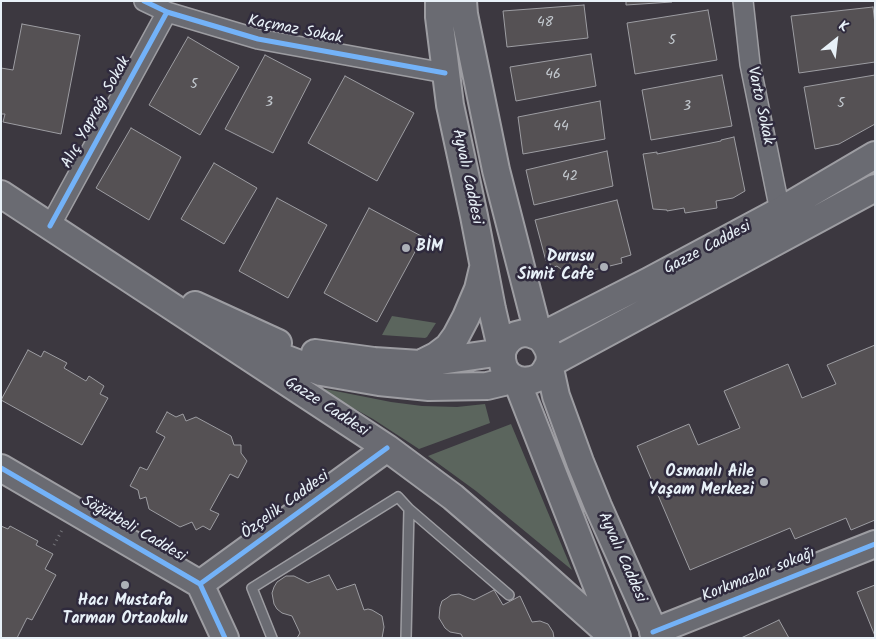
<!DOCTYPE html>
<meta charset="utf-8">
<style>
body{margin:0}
#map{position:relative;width:876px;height:639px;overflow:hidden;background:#3c3840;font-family:Kalam,sans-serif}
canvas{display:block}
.frame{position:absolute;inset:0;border:2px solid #e8f1f8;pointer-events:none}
.north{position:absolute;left:811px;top:15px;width:50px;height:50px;-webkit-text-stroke:4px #2f2a3d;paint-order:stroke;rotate:29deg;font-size:14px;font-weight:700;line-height:20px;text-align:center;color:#e8f1f8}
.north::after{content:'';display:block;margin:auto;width:18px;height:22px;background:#e8f1f8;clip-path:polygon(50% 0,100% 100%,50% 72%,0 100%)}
</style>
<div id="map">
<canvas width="876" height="639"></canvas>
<div class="frame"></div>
<div class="north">K</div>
</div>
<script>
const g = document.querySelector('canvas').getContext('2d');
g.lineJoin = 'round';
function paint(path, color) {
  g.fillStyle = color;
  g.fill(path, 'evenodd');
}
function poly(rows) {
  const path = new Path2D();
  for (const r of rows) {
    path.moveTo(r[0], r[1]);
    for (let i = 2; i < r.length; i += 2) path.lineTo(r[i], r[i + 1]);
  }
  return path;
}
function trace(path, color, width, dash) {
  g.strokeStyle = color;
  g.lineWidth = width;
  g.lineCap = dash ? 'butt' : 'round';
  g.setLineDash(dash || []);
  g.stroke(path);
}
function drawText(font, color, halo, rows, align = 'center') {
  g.font = font + ' Kalam,sans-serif';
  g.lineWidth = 5;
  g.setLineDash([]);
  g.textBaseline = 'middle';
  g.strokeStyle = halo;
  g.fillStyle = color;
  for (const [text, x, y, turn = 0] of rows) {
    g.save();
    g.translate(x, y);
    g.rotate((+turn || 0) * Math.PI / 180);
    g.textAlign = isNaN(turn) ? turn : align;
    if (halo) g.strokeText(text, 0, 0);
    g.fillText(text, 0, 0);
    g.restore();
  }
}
const green = poly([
 [392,316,436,323,427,337,425,338,382,335],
 [315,387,391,402,422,406,457,407,485,404,490,423,419,449,373,419],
 [511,424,572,570,476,491,428,456]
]);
const building = poly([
 [626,1,672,1,672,2,626,5,626,1],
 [584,5,588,38,507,47,503,11,584,5],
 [873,7,875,24,875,62,799,73,791,16,873,7],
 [708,10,717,60,635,74,627,23,708,10],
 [22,24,80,35,61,134,3,122,5,114,1,114,1,68,13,70,22,24],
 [188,37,239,67,200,135,149,105,188,37],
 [591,54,596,86,516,101,510,67,591,54],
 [265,55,311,79,273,153,225,129,265,55],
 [722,75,732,126,651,140,642,90,722,75],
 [875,75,875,124,839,144,815,149,804,87,875,75],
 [345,76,414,113,377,181,308,143,345,76],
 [600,101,605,139,523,154,518,117,600,101],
 [131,128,181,157,149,220,96,188,131,128],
 [734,137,745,191,733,198,716,201,717,208,685,213,684,208,667,211,667,210,653,209,643,154,657,152,657,154,721,141,721,140,734,137],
 [607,151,613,186,534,205,526,170,607,151],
 [214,163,257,188,224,244,181,219,214,163],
 [277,198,327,225,288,298,239,271,277,198],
 [617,200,631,255,621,258,622,263,581,273,582,275,567,279,566,273,557,266,551,268,549,260,546,261,535,220,617,200],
 [369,208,423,237,377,322,324,293,369,208],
 [875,345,875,520,851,530,846,518,795,539,790,528,690,570,637,446,689,424,698,445,740,428,724,391,788,364,802,398,836,384,827,365,875,345],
 [28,350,41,357,44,351,67,363,64,368,86,381,89,376,104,386,100,394,108,398,82,445,1,400,28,350],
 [167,412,176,417,183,414,186,421,196,417,231,436,234,445,241,445,241,453,247,461,238,478,230,474,210,510,219,514,210,530,203,526,196,530,192,522,180,527,149,509,146,497,140,499,138,490,130,486,140,467,147,470,165,437,156,432,167,412],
 [1,526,8,529,10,526,38,541,36,545,53,554,45,569,56,575,32,620,27,618,17,638,1,638,1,526],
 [329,575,337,590,355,584,364,610,368,609,372,610,382,616,384,627,382,638,297,638,300,633,292,616,282,613,277,609,274,604,272,593,274,587,277,582,286,576,294,576,308,583,329,575],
 [875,585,875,636,857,592,875,585],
 [494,590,503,605,520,596,532,622,540,621,548,624,553,632,554,638,463,638,461,634,450,632,445,628,439,618,440,607,442,601,447,598,451,595,459,594,474,600,494,590],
 [779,620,789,638,741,638,779,620]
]);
const path = poly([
 [54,545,62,530]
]);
const lane = poly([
 [409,509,509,595],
 [272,638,252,588,398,497,409,509,406,638]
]);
const street = poly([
 [144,1,167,12,258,39,445,73],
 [743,1,750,64,780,211],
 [50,226,167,12]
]);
const secondary = poly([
 [439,1,439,17,450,105,474,216,492,309,502,352,502,360,504,368,509,375,516,379,524,381,532,380,540,377,545,371,549,364],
 [463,1,464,14,496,170,539,337],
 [1,194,387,448,453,497,531,564,614,638],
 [195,305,278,343],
 [539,337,649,281,780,211,875,155],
 [254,344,284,358,321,372,379,382,429,387,487,386,516,379],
 [502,352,505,345,510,339,516,335,524,333,531,334,539,337,544,342,548,349,550,356,549,364,556,396,580,462,598,506,657,638],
 [315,353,374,361,420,364,502,352],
 [426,361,436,356,448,347,456,336,466,317,478,289,483,268],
 [549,364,875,188],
 [516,379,617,637],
 [1,468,200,584,225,638],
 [200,584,387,448],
 [653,632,875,544]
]);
const cycleway = poly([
 [144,1,167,12,258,39,445,73],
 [50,226,167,12],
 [1,468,200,584,225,638],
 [200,584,387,448],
 [653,632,875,544]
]);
const markers = [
 [406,248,5,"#acb0b8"],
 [604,267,5,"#acb0b8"],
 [764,482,5,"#acb0b8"],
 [125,585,5,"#acb0b8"]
];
const numberNames = [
 ["48",545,24],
 ["5",672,42],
 ["46",553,76],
 ["5",194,86],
 ["3",269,104],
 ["5",841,105],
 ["3",687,108],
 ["44",561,128],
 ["42",570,178]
];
const streetNames = [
 ["Kaçmaz Sokak",295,31,11],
 ["Varto Sokak",759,106,78],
 ["Alıç Yaprağı Sokak",97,113,-61],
 ["Ayvalı Caddesi",466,177,78],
 ["Gazze Caddesi",708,249,-28],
 ["Gazze Caddesi",326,408,33],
 ["Özçelik Caddesi",286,506,-36],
 ["Söğütbeli Caddesi",133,530,30],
 ["Ayvalı Caddesi",621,558,66],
 ["Korkmazlar sokağı",759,576,-22]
];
const poiNames = [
 ["BİM",416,248,"left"],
 ["Durusu",594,258],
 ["Simit Cafe",594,276],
 ["Osmanlı Aile",754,473],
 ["Yaşam Merkezi",754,491],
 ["Hacı Mustafa",125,602,"center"],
 ["Tarman Ortaokulu",125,620,"center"]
];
paint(green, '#5b655d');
paint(building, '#555154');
trace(building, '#9d9da2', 1);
trace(lane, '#9d9da2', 12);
trace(street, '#9d9da2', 22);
trace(secondary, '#9d9da2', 30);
trace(path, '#747479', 3, [1, 4]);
trace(lane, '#6a6b72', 9);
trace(street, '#6a6b72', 19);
trace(secondary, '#6a6b72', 26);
trace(cycleway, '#73b2f8', 5);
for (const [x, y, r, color] of markers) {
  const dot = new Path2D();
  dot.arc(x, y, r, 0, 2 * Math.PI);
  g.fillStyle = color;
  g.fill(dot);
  trace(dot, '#2f2a3d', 2);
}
drawText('14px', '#c3c9cf', null, numberNames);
drawText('16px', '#e8f1f8', '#2f2a3d', streetNames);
drawText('bold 16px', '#e8f1f8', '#2f2a3d', poiNames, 'right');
</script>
